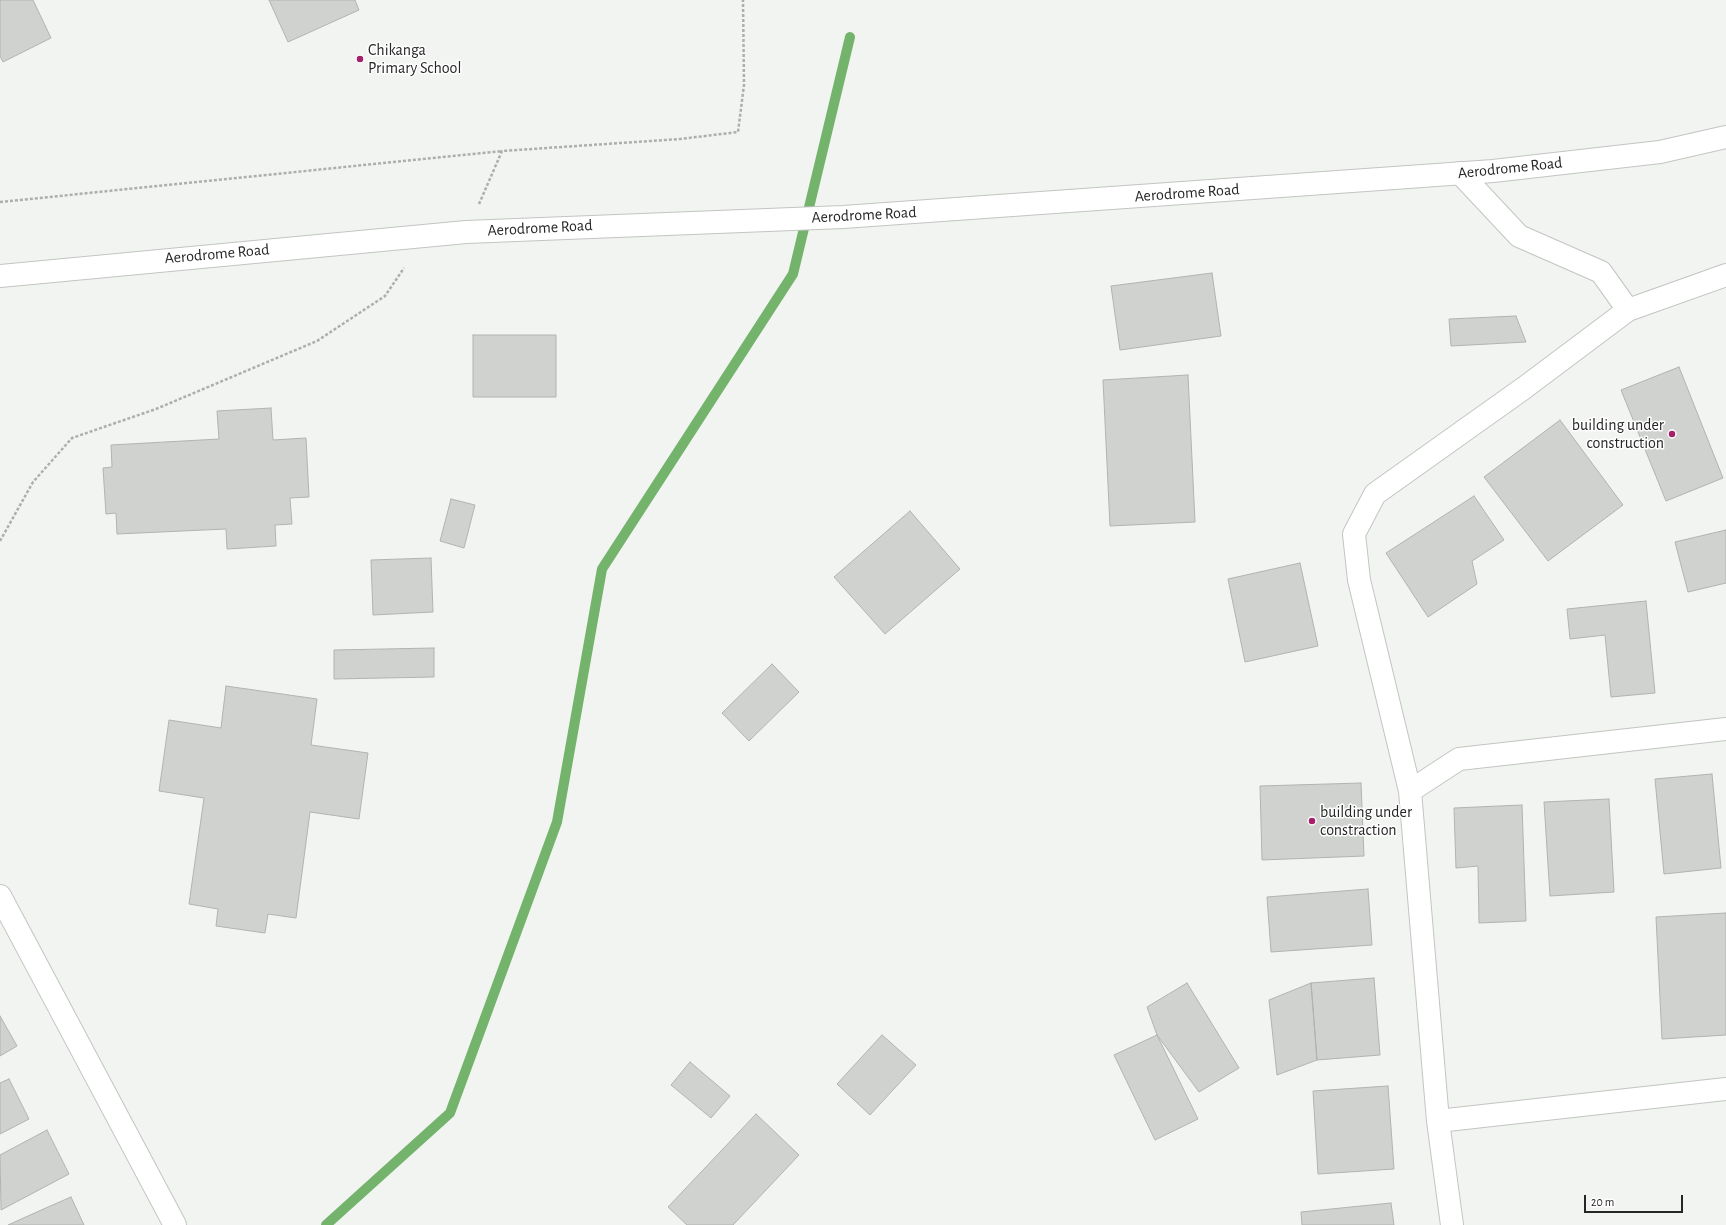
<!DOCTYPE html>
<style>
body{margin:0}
#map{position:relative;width:1726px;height:1225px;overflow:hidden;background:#f1f4f0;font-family:"Alegreya Sans",sans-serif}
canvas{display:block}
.scale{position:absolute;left:1584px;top:1195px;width:99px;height:18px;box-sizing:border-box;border:2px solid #252625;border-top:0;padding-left:5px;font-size:12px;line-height:14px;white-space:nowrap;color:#252625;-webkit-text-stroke:3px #fff;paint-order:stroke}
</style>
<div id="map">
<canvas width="1726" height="1225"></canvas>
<div class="scale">20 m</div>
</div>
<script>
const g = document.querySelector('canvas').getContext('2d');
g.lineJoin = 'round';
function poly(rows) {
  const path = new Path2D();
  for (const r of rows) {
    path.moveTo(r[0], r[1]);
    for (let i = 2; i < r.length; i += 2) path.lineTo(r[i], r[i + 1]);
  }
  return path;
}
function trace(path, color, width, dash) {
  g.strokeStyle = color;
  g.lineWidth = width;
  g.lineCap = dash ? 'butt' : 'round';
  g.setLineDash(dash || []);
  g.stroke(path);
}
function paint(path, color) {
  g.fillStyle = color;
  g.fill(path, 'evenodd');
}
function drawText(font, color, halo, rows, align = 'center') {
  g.font = font + ' "Alegreya Sans",sans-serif';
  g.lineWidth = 3;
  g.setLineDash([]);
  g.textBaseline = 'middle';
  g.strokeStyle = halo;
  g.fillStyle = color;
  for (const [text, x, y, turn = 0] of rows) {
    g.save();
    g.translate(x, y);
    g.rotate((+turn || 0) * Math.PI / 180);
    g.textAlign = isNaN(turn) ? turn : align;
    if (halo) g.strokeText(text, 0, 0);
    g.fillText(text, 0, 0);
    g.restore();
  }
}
const stream = poly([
 [326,1225,450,1113,557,822,602,569,793,274,850,37]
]);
const building = poly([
 [0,0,33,0,51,38,3,62,0,56,0,0],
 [269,0,355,0,359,10,288,42,269,0],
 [1212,273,1221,336,1120,350,1111,286,1212,273],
 [1516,316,1526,342,1451,346,1449,319,1516,316],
 [473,335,556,335,556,397,473,397,473,335],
 [1679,367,1723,478,1666,501,1621,390,1679,367],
 [1188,375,1195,522,1110,526,1103,380,1188,375],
 [271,408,273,440,306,438,309,497,290,498,292,524,275,525,276,546,227,549,226,529,117,534,116,513,106,514,103,468,112,467,111,445,219,439,217,411,271,408],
 [1560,420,1623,505,1548,561,1484,477,1560,420],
 [1474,496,1504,540,1472,561,1477,584,1428,617,1386,553,1474,496],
 [451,499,475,505,464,548,440,541,451,499],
 [910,511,960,569,885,634,834,577,910,511],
 [1726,530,1726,583,1688,592,1675,542,1726,530],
 [431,558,433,612,373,615,371,560,431,558],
 [1300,563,1318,646,1245,662,1228,579,1300,563],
 [1646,601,1655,693,1611,697,1605,635,1570,639,1567,609,1646,601],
 [434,648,434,677,334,679,334,650,434,648],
 [772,664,799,692,749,741,722,713,772,664],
 [226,686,317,699,311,745,368,753,359,819,310,812,296,918,268,914,265,933,216,926,218,909,189,904,204,798,159,791,169,720,221,728,226,686],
 [1712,774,1721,868,1664,874,1655,779,1712,774],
 [1361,783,1364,856,1262,860,1260,786,1361,783],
 [1609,799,1614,892,1550,896,1544,802,1609,799],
 [1522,805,1526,921,1479,923,1478,866,1456,868,1454,808,1522,805],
 [1368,889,1372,945,1271,952,1267,897,1368,889],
 [1726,913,1726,1035,1662,1039,1656,917,1726,913],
 [1374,978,1380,1055,1317,1060,1311,983,1374,978],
 [1187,983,1239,1068,1199,1092,1157,1035,1147,1007,1187,983],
 [1311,983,1317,1060,1277,1075,1269,1000,1311,983],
 [0,1016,17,1046,0,1056,0,1016],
 [882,1035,916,1065,870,1115,837,1084,882,1035],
 [1157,1035,1198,1119,1155,1140,1114,1055,1157,1035],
 [690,1062,730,1096,711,1118,671,1085,690,1062],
 [9,1079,29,1119,0,1134,0,1083,9,1079],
 [1388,1086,1394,1169,1318,1174,1313,1091,1388,1086],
 [756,1114,799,1155,733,1225,687,1225,668,1207,756,1114],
 [47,1130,69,1174,1,1210,0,1155,47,1130],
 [71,1197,84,1225,8,1225,48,1207,71,1197],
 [1391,1203,1394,1225,1302,1225,1301,1212,1391,1203]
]);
const path = poly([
 [0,202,502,151],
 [479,204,502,151,680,139,738,132,744,85,743,0],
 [0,541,33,482,72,438,156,409,317,341,385,296,404,268]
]);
const street = poly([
 [1460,173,1519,236,1601,272,1628,310],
 [1410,791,1359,580,1354,534,1375,494,1524,388,1628,310,1726,275],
 [1438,1121,1726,1089],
 [1452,1225,1438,1121,1410,791,1459,759,1726,729]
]);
const secondary = poly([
 [0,276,466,232,843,217,1493,171,1660,152,1726,137],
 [0,896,175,1225]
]);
const markers = [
 [360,59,4,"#a51f6b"],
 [1672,434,4,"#a51f6b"],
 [1312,821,4,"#a51f6b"]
];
const poiNames = [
 ["Chikanga",368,50],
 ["Primary School",368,68],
 ["building under",1664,425,"right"],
 ["construction",1664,443,"right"],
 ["building under",1320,812],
 ["constraction",1320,830]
];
const streetNames = [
 ["Aerodrome Road",1510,168,-6],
 ["Aerodrome Road",1187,193,-4],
 ["Aerodrome Road",864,215,-3],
 ["Aerodrome Road",540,228,-3],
 ["Aerodrome Road",217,254,-5]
];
trace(stream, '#73b36b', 10);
paint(building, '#cfd2cf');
trace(building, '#b0b4b0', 1);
trace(street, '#c2c5c1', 24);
trace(secondary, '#c2c5c1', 24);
trace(path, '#acafac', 2.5, [3, 2]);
trace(street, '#fff', 22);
trace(secondary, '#fff', 22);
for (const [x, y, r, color] of markers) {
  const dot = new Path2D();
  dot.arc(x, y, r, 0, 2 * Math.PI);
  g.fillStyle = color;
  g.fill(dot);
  trace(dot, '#fff', 1.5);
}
drawText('16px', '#252625', '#fff', poiNames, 'left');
drawText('16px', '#252625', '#fff', streetNames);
</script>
